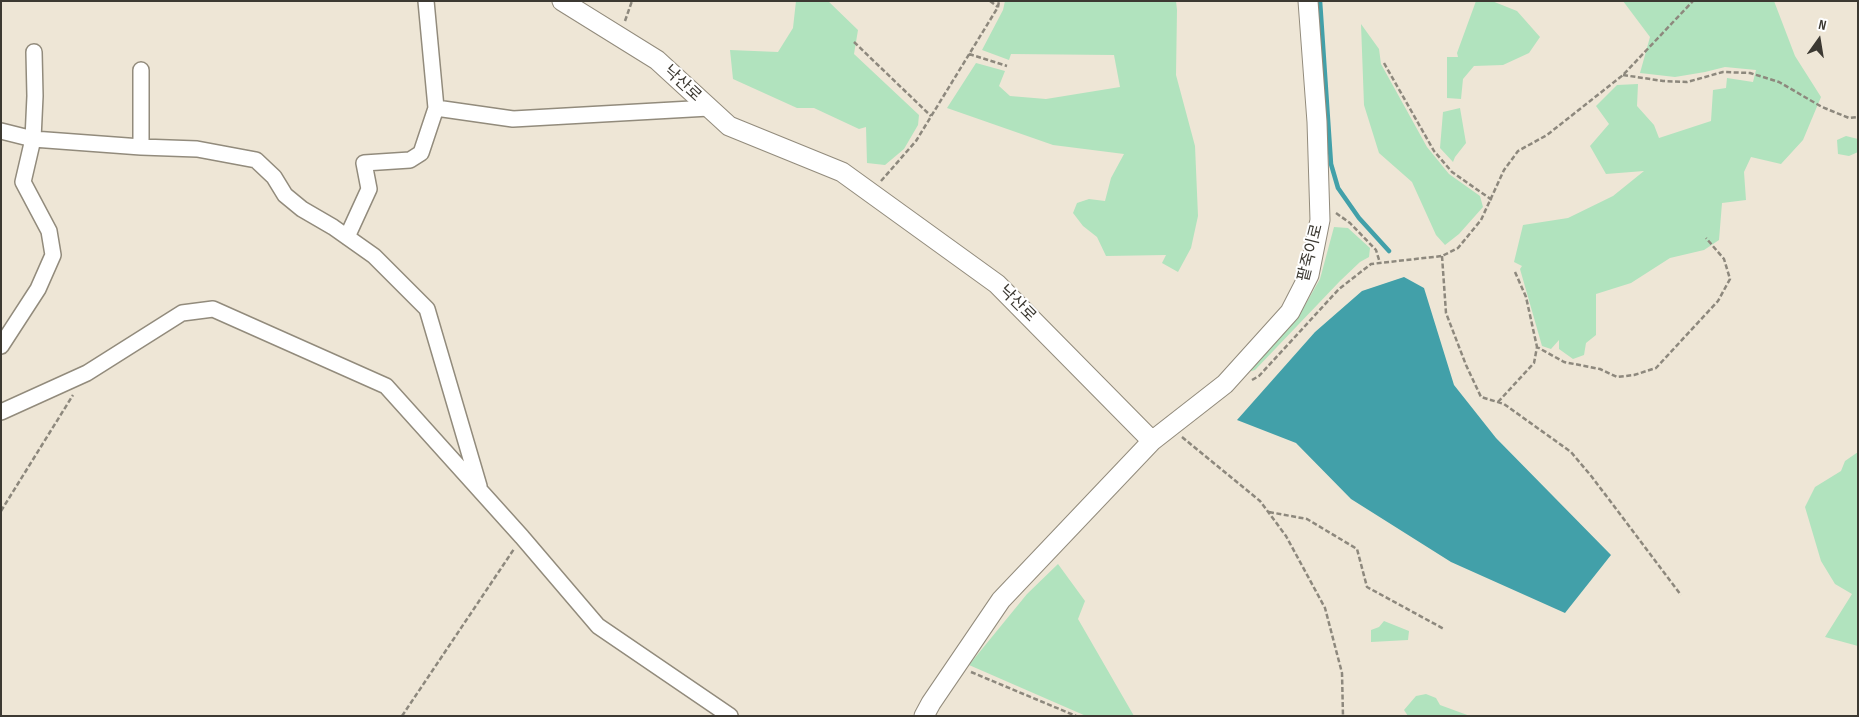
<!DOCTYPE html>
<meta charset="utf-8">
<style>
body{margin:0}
#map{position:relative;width:1859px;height:717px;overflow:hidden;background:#eee6d6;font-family:"Sofia Sans Condensed",sans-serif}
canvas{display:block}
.frame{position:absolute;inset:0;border:2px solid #3c3932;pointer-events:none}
.north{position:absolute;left:1794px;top:15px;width:50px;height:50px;-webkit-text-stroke:4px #fff;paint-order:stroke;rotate:13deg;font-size:14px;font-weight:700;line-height:20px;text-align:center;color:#3c3932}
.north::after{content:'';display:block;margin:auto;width:18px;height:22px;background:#3c3932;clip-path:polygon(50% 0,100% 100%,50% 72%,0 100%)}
</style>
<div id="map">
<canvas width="1859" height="717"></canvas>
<div class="frame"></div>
<div class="north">N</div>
</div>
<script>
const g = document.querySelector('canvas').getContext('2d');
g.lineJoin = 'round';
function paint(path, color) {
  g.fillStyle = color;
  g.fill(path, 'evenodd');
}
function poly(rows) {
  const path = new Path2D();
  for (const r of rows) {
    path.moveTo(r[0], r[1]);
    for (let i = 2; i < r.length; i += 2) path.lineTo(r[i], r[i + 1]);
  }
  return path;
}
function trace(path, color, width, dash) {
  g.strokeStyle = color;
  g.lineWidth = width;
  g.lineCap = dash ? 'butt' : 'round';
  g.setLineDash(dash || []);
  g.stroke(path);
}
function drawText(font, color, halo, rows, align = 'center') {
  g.font = font + ' "Sofia Sans Condensed","Noto Sans KR",sans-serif';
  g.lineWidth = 4;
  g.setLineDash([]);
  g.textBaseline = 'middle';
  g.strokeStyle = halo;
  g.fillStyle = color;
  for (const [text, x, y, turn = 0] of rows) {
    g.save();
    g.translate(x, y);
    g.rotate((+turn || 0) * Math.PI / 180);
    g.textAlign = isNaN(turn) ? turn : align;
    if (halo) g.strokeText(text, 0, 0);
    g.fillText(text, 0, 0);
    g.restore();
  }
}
const green = poly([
 [796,1,828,1,858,30,854,54,919,115,918,125,904,149,885,165,867,163,866,127,859,129,814,108,797,108,733,79,730,50,778,52,793,28],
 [1005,1,1176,1,1177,10,1176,75,1195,146,1198,216,1191,248,1178,272,1162,263,1166,255,1106,256,1097,237,1083,226,1073,213,1077,203,1089,199,1105,201,1111,178,1124,154,1053,145,947,108,976,63,1005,71,999,86,1010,96,1046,99,1120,87,1114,55,1011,54,1009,60,982,50,1003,10],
 [1476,1,1492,1,1517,11,1540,37,1529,53,1503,65,1474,66,1463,79,1461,99,1447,98,1447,57,1458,57,1457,53],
 [1623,1,1774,1,1795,56,1821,97,1803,140,1781,164,1751,157,1744,172,1746,200,1722,203,1719,240,1704,250,1670,258,1631,283,1596,294,1596,335,1586,343,1584,355,1573,359,1559,349,1559,340,1551,349,1542,346,1520,269,1522,266,1514,262,1523,225,1568,218,1613,196,1644,171,1606,174,1590,146,1609,124,1596,106,1617,85,1638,84,1637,106,1654,125,1659,138,1711,121,1713,90,1726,88,1727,78,1753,82,1756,70,1725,67,1705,72,1675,77,1640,73,1650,37],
 [1361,24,1379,49,1381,64,1427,147,1449,174,1480,196,1483,207,1459,234,1445,245,1436,235,1412,182,1379,153,1364,105],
 [1460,108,1466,143,1455,157,1453,162,1440,148,1443,112],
 [1846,136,1858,139,1858,152,1849,156,1838,154,1837,140],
 [1334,227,1348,228,1370,248,1369,257,1360,262,1340,281,1255,370,1244,373,1297,319,1320,279],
 [1858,452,1858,646,1825,637,1852,594,1835,584,1821,561,1805,507,1815,487,1841,471,1845,461],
 [1058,564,1085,601,1078,619,1134,716,1086,716,969,665,1027,594],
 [1384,621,1409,631,1408,640,1371,642,1371,630,1379,627],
 [1426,694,1436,698,1440,705,1470,716,1408,716,1404,710,1416,696]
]);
const water = poly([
 [1404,277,1424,288,1454,385,1496,438,1611,555,1565,613,1451,562,1351,499,1296,443,1237,420,1315,332,1362,291]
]);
const stream = poly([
 [1320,1,1331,164,1338,188,1359,218,1389,251]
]);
const path = poly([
 [990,1,998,7],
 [625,21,632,1],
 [854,42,931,116],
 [969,54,1007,66],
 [1384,63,1434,151,1452,172,1492,200],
 [1623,75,1663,81,1687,82,1723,72,1750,73,1779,82,1822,107,1849,118,1858,117],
 [881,181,916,141,998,7,999,1],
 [1336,213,1350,223,1376,250,1380,263],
 [1442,256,1446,313,1466,365,1481,397,1504,404,1571,452,1592,477,1681,595],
 [1515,272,1526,297,1537,347],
 [1252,380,1259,376,1339,289,1371,264,1442,256,1458,248,1481,220,1504,170,1518,151,1547,135,1623,75,1693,1],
 [1498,402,1534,363,1537,347,1564,362,1600,369,1617,377,1634,375,1656,368,1718,301,1730,279,1724,259,1706,238],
 [1182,437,1260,501,1286,536,1325,608,1342,673,1343,716],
 [1,511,73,395],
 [1269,512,1307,519,1357,549,1367,587,1444,629],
 [971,672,1076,716],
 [402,716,514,549]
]);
const minor = poly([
 [426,1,436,108],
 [1,131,33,139,141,147,197,149,256,160,274,177,285,195,302,209,333,227,374,256,427,309,479,486],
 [141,147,141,70],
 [347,237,369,189,364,163,410,160,421,153,436,108,513,119,709,108],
 [1,346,38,289,53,255,49,231,23,182,33,139,35,96,34,52],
 [1,412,87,373,182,313,213,309,386,386,522,537,598,626,730,716]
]);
const tertiary = poly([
 [562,1,657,60,729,126,842,172,997,284,1152,441],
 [924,716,931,703,1001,600,1152,441,1225,384,1290,312,1309,275,1320,220,1317,122,1308,1]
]);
const streetNames = [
 ["낙산로",682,84,43],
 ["팥죽이로",1311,253,-76],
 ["낙산로",1017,304,45]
];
paint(green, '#b1e3be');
paint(water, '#42a0a9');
trace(stream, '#42a0a9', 4.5);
trace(minor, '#928b7c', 18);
trace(tertiary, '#928b7c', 21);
trace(path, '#8d887d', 2.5, [5, 2.5]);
trace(minor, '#fff', 15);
trace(tertiary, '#fff', 19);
drawText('16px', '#3c3932', '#fff', streetNames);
</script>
